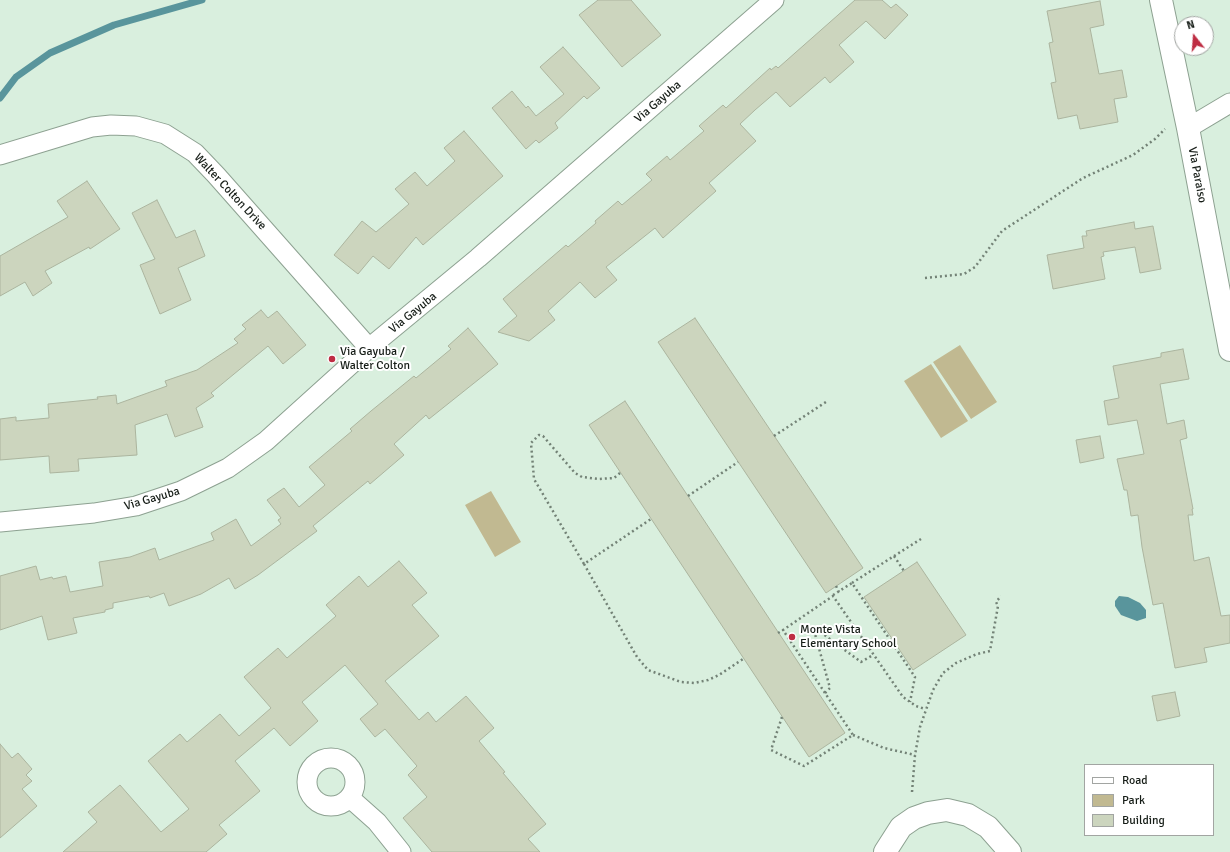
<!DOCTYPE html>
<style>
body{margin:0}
#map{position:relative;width:1230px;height:852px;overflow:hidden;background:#d9efde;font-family:Signika,sans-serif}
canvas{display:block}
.legend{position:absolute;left:1084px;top:764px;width:130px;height:72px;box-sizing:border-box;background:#fff;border:1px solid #a2a5a2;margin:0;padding:5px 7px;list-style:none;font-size:12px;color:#161d17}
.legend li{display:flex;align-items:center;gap:8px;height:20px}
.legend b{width:20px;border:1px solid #a2a5a2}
.north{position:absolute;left:1174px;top:16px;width:40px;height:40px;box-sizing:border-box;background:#fff;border:1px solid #a2a5a2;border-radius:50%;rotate:343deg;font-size:11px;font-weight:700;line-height:16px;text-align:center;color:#161d17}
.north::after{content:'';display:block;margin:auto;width:14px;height:18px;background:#be2d43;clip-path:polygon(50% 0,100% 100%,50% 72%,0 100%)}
</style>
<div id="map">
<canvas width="1230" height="852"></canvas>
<ul class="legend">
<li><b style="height:5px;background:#fff"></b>Road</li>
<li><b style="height:11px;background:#c1b991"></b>Park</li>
<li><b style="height:11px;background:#ccd5be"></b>Building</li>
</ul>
<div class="north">N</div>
</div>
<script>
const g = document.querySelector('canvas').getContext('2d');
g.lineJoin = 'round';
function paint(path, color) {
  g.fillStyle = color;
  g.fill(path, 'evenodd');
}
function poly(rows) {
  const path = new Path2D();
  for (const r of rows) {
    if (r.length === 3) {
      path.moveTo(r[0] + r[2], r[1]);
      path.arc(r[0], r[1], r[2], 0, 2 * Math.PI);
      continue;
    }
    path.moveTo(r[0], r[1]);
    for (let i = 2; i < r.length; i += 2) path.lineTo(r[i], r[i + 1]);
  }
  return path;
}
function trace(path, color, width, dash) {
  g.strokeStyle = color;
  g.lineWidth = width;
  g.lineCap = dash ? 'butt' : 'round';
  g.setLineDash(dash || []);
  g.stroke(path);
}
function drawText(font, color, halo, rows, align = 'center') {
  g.font = font + ' Signika,sans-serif';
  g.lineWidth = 4;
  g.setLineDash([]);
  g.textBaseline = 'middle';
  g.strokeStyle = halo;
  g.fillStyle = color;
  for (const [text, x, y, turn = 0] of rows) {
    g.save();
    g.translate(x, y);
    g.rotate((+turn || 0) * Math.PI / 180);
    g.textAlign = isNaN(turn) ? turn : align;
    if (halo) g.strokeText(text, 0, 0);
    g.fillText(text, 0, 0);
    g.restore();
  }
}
const green = poly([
 [960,345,997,402,971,419,933,362],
 [931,364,968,421,941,438,904,381],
 [491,491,521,542,495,557,465,505]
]);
const water = poly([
 [1119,596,1128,597,1140,603,1146,610,1146,618,1137,621,1121,615,1115,606,1115,601]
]);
const stream = poly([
 [0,98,16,77,50,53,114,25,202,0]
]);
const building = poly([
 [598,0,631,0,661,35,622,67,579,15,598,0],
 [855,0,882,0,891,8,896,4,908,15,885,39,866,21,839,45,854,62,830,83,825,77,790,107,776,92,755,110,740,124,756,141,709,183,716,191,663,238,655,228,606,267,617,280,595,298,580,282,548,311,555,320,529,341,498,332,517,316,503,299,566,245,568,247,596,223,595,221,618,201,622,205,652,180,646,174,667,156,670,160,704,131,699,126,723,105,726,108,770,68,771,70,776,66,778,68,855,0],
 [1100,1,1104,25,1090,28,1099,74,1122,70,1127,97,1114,99,1118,122,1080,129,1077,115,1058,119,1051,83,1056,82,1049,43,1053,42,1047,11,1100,1],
 [563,47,600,88,587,99,584,96,555,123,558,128,539,143,536,140,526,149,492,108,512,91,526,108,528,106,536,116,564,94,540,67,563,47],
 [464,131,503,176,423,245,416,237,389,269,373,256,358,274,334,255,362,221,376,232,409,204,395,189,415,172,427,186,455,161,444,148,464,131],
 [87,181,120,229,90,249,89,247,45,271,52,283,33,296,25,282,0,296,0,256,68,217,57,201,87,181],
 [157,200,176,238,195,230,205,256,178,268,191,300,160,314,140,265,155,259,132,213,157,200],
 [1134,222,1135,229,1153,226,1161,269,1140,273,1135,247,1103,252,1104,256,1101,257,1105,279,1053,289,1047,255,1084,248,1082,236,1087,236,1086,231,1134,222],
 [261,310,268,318,277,311,306,345,283,364,268,346,211,393,214,396,196,408,203,427,175,437,167,414,135,425,137,455,78,459,79,471,50,473,49,456,0,460,0,419,16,417,16,421,49,418,48,404,98,399,97,397,116,395,117,404,167,386,165,381,197,370,238,343,234,339,246,329,242,325,261,310],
 [695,318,863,568,826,593,658,342,695,318],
 [468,328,498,364,429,419,426,415,394,444,404,455,370,484,368,481,313,526,317,531,258,575,235,589,229,578,201,594,169,606,164,593,150,598,149,596,113,603,113,608,105,610,105,612,73,618,77,633,48,640,42,616,0,630,0,576,36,566,40,580,52,577,53,579,66,576,70,592,103,586,99,562,130,557,155,548,159,560,214,540,211,533,236,519,251,546,281,524,278,520,281,518,267,500,284,488,299,507,325,485,309,467,352,431,350,429,371,411,414,376,416,378,451,349,448,346,468,328],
 [1183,349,1189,379,1160,384,1167,424,1184,420,1187,438,1180,440,1193,509,1192,509,1193,515,1188,515,1194,561,1209,557,1221,616,1230,615,1230,643,1204,648,1207,662,1175,668,1163,603,1153,605,1142,547,1138,515,1131,516,1127,490,1124,490,1117,459,1144,454,1137,420,1108,425,1104,401,1119,398,1113,366,1161,357,1161,353,1183,349],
 [625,401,845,733,809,757,589,425,625,401],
 [1100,436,1104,458,1080,463,1076,440,1100,436],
 [399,561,427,593,412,605,439,636,385,681,419,720,428,712,436,722,466,696,494,728,479,741,505,772,503,773,546,824,528,839,540,852,432,852,403,818,427,797,408,775,417,766,385,729,375,737,360,719,378,704,345,665,302,702,318,721,290,746,274,728,235,761,260,791,219,825,227,834,206,852,63,852,97,822,88,812,120,785,161,832,189,809,148,761,180,734,187,742,220,714,239,736,271,708,244,677,278,648,287,658,336,616,326,605,359,576,368,587,399,561],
 [917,562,966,635,913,670,864,597,917,562],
 [1175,692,1180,716,1157,721,1152,696,1175,692],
 [0,744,12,758,18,753,32,769,26,775,32,781,22,789,37,806,0,838,0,744]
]);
const path = poly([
 [925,278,964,274,975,267,1002,231,1083,178,1133,155,1155,139,1165,129],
 [774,436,826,402],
 [620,473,614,478,599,479,582,477,575,473,543,436,539,435,531,443,534,479,584,564,651,519],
 [688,496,738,462],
 [894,556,921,539],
 [584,564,637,657,648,670,681,682,694,683,708,680,719,675,743,659],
 [852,583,894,556,904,571],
 [836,586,839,592],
 [833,595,852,583,915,677,910,702],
 [778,633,783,630],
 [825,693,830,688,815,634,819,631,861,662,873,655],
 [782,717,771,750,804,766,853,735,783,630,833,596,903,697,916,706,925,709],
 [853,735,884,748,915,755],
 [912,792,915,755,920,727,933,690,943,673,956,663,977,654,990,651,998,606,996,602,1001,596]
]);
const street = poly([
 [1188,128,1230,103],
 [0,155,92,127,111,125,136,126,165,134,195,153,216,175,369,348],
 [0,522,94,513,136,506,181,491,228,468,266,441,369,348,478,258,774,0],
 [331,782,24],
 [350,798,377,822,401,852]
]);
const secondary = poly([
 [1161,0,1188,128,1230,350],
 [885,852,901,827,914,818,928,813,947,810,968,815,988,827,1010,852]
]);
const markers = [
 [332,359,4,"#be2d43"],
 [792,637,4,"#be2d43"]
];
const streetNames = [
 ["Via Gayuba",658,102,-41],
 ["Via Paraiso",1197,175,79],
 ["Walter Colton Drive",230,192,47],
 ["Via Gayuba",413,313,-39],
 ["Via Gayuba",152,499,-16]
];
const poiNames = [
 ["Via Gayuba /",340,352],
 ["Walter Colton",340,366],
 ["Monte Vista",800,630],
 ["Elementary School",800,644]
];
paint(green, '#c1b991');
paint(water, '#59959c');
trace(stream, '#59959c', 7);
paint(building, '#ccd5be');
trace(building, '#abb49e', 1);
trace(street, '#8da191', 21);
trace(secondary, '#8da191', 24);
trace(path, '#738276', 2.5, [2, 3]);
trace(street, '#fff', 19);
trace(secondary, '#fff', 22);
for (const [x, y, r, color] of markers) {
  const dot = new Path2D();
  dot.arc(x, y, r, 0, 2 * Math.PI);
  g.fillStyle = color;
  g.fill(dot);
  trace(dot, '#fff', 1.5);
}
drawText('12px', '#161d17', '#fff', streetNames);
drawText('12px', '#161d17', '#fff', poiNames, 'left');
</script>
